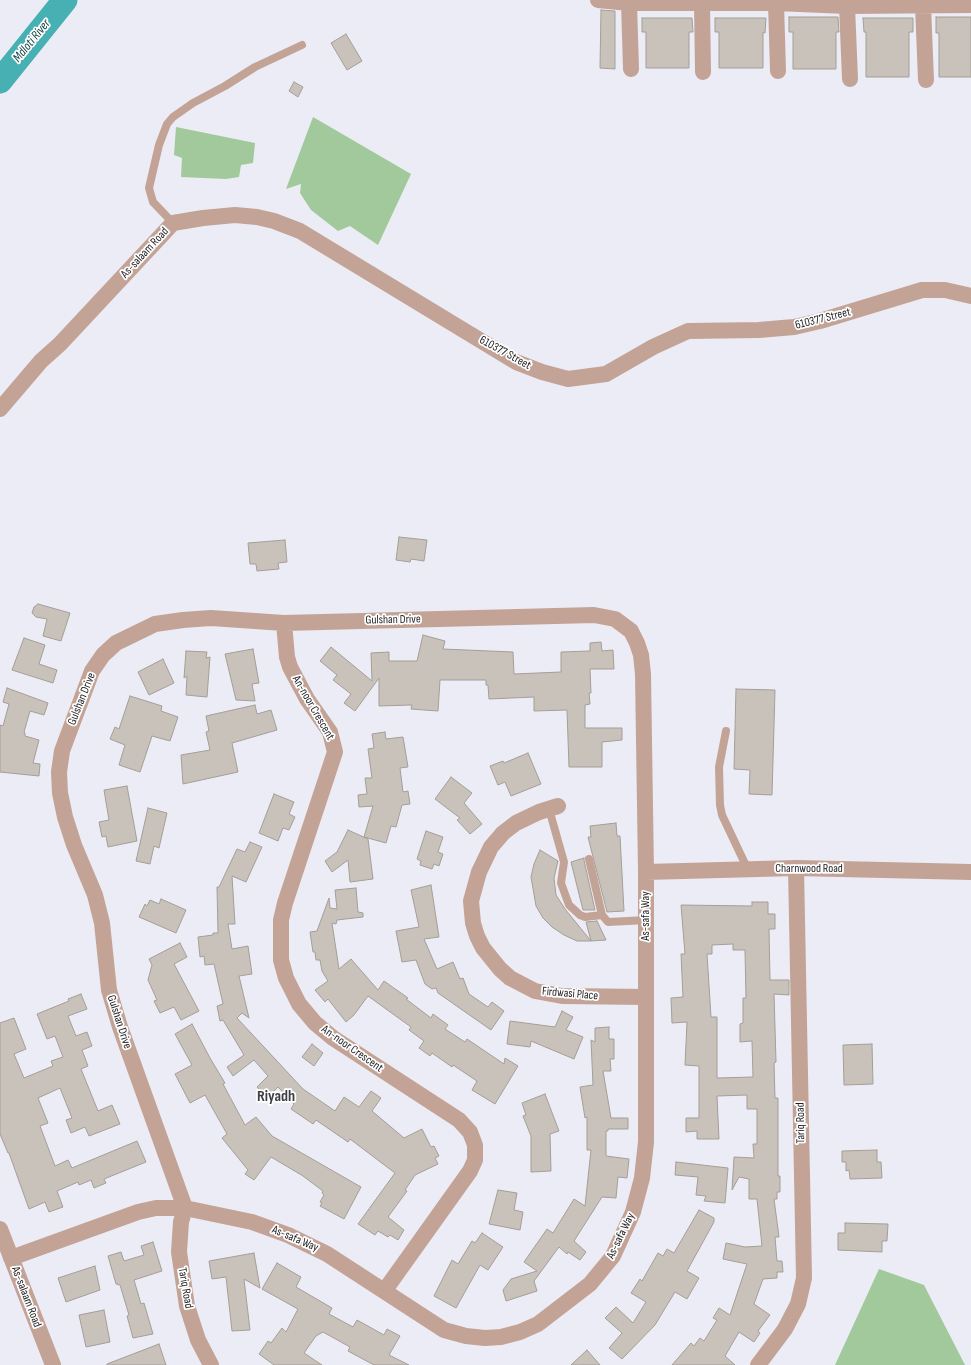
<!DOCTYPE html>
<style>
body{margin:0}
canvas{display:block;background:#ebecf5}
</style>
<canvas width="971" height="1365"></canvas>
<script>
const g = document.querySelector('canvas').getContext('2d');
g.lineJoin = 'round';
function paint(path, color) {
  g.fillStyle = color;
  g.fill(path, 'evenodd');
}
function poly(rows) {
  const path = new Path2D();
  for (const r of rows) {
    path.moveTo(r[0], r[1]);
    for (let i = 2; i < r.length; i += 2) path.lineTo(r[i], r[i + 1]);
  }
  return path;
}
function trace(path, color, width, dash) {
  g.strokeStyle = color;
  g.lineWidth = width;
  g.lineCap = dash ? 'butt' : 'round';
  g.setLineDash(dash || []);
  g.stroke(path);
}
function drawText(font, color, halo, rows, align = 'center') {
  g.font = font + ' "Sofia Sans Condensed",sans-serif';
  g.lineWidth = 3.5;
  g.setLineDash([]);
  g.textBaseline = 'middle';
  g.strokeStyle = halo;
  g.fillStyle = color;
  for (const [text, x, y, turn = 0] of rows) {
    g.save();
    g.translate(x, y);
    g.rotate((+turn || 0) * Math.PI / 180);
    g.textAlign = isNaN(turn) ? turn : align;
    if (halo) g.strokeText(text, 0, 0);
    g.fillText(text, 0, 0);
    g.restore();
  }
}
const green = poly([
 [313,117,411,174,378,245,350,226,338,231,311,210,300,193,301,184,286,189],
 [176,127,255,143,253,163,241,165,239,177,226,179,181,177,182,158,174,155],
 [879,1269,924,1285,965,1365,835,1365]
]);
const river = poly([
 [0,81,65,0]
]);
const building = poly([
 [601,10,615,11,615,69,600,68,601,10],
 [789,17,838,17,839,32,836,32,836,69,793,69,793,32,789,32,789,17],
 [936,17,971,17,971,77,939,77,939,33,936,33,936,17],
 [642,18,692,18,693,32,689,32,689,68,646,68,646,32,642,32,642,18],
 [715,18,766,18,765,33,763,32,763,68,719,68,719,32,715,32,715,18],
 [863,18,913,18,913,32,909,32,909,77,866,77,866,32,864,32,863,18],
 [346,34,362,61,347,70,331,43,346,34],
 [294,82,303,87,298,97,289,91,294,82],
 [399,537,427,540,424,561,411,559,410,562,396,560,399,537],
 [285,540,287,562,278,563,279,569,257,571,256,564,250,564,248,543,285,540],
 [38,604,70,613,61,641,43,636,47,619,36,617,32,613,34,607,38,604],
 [423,635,445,641,443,649,513,652,514,674,561,672,561,652,590,651,590,643,601,642,602,651,613,650,614,669,590,669,591,693,589,693,590,704,585,705,585,728,622,728,622,740,602,742,602,767,569,767,567,710,534,711,534,697,489,699,488,685,486,685,486,680,440,680,438,711,411,709,412,705,379,706,379,678,355,711,344,703,351,694,333,680,337,675,320,661,331,647,372,681,371,653,389,652,389,661,417,661,423,635],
 [24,638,45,645,39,664,57,670,53,683,12,670,24,638],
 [253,649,259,683,252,684,255,701,236,700,225,654,253,649],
 [186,651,207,652,206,658,210,657,207,697,186,695,187,676,184,678,186,651],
 [163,659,174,683,149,695,138,672,163,659],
 [7,688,48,703,44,715,30,711,24,732,25,733,25,736,39,740,33,763,40,764,39,776,0,772,0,725,3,726,9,704,3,702,7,688],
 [736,689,775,690,772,795,749,794,750,770,734,769,736,689],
 [130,696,162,706,161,711,178,717,170,741,152,736,140,772,119,765,125,745,110,739,115,727,119,729,130,696],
 [255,705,257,714,271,710,277,730,232,743,238,772,183,784,181,755,210,750,206,732,209,731,206,716,255,705],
 [385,732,386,739,403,737,408,767,400,768,403,792,408,791,410,804,402,805,396,827,391,826,386,843,364,837,373,806,359,807,358,795,367,794,365,778,372,778,368,749,374,748,372,734,385,732],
 [528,753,541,784,511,796,505,782,498,785,490,766,503,761,504,763,528,753],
 [451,777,472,793,464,803,482,824,470,834,457,820,460,818,435,799,451,777],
 [127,786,137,841,108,847,106,836,102,837,99,822,109,820,104,790,127,786],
 [274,794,294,802,289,814,295,817,289,830,283,828,278,841,259,833,274,794],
 [148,808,167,813,159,848,154,846,150,864,136,861,148,808],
 [616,823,617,836,620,836,624,911,607,912,588,837,591,837,590,826,616,823],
 [348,830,368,839,373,879,350,882,348,860,332,872,325,861,337,852,348,830],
 [426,831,443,837,438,852,443,854,439,866,434,864,432,869,420,865,421,861,417,859,426,831],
 [250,842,262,847,246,882,232,876,235,924,228,924,232,949,248,946,252,974,239,976,249,1018,242,1013,237,1018,303,1089,335,1111,344,1097,359,1107,371,1091,381,1098,372,1111,404,1138,422,1129,431,1147,434,1146,439,1156,435,1158,438,1164,415,1175,405,1190,407,1191,388,1217,404,1230,398,1240,390,1235,388,1237,378,1231,375,1235,358,1224,395,1173,350,1139,348,1142,316,1120,313,1124,291,1109,294,1104,278,1087,267,1098,257,1087,268,1076,254,1060,233,1076,227,1067,244,1055,223,1020,220,1021,217,1006,223,1004,214,964,205,965,204,956,200,957,198,937,213,935,213,933,218,933,217,887,219,887,237,849,245,852,250,842],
 [540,850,558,861,554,878,556,895,565,909,591,941,577,941,564,935,552,927,543,918,536,906,531,877,534,864,540,850],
 [584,858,584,860,595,910,583,910,571,862,584,858],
 [431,885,439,937,424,939,437,969,453,962,460,979,463,978,469,994,488,1007,492,1002,504,1011,491,1030,438,993,436,988,432,989,425,984,416,960,402,962,396,931,419,927,411,890,431,885],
 [356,888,358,912,363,913,363,917,337,920,336,924,332,923,339,969,351,959,378,990,384,981,408,998,406,999,431,1018,433,1014,448,1025,445,1029,465,1042,467,1039,504,1064,505,1058,518,1066,495,1104,472,1090,477,1081,453,1065,452,1067,432,1053,430,1056,419,1048,424,1041,409,1030,411,1027,368,996,354,1015,346,1022,328,999,325,1002,315,990,328,981,322,971,320,960,316,960,315,952,313,952,310,932,317,931,329,898,330,908,337,909,335,890,356,888],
 [161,899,186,910,176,933,139,917,145,904,147,906,150,900,159,904,161,899],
 [752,902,768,902,768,914,775,914,775,929,769,929,770,980,789,980,789,995,774,994,776,1062,774,1063,775,1098,778,1098,778,1176,780,1176,780,1192,777,1192,777,1199,774,1199,779,1237,775,1237,777,1261,782,1261,783,1272,777,1272,777,1278,763,1279,754,1304,770,1315,758,1331,760,1333,754,1342,739,1332,725,1356,735,1365,672,1365,691,1343,694,1346,700,1338,704,1341,717,1320,713,1318,719,1308,730,1315,747,1264,723,1259,726,1243,745,1247,762,1246,757,1199,749,1199,749,1179,739,1177,732,1190,734,1157,754,1158,753,1144,757,1144,757,1109,747,1109,747,1095,717,1096,719,1139,697,1139,697,1131,686,1132,686,1118,699,1118,699,1066,685,1065,687,1022,672,1023,671,998,683,997,681,954,685,954,681,905,752,906,752,902],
 [733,944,733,950,745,950,746,998,743,998,743,1023,740,1024,740,1042,752,1041,753,1077,717,1078,717,1017,711,1017,707,954,712,954,712,945,733,944],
 [597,921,606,940,591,941,586,922,597,921],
 [180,943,187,957,174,964,199,1011,181,1020,174,1007,160,1013,154,1001,157,1000,148,980,152,965,149,959,180,943],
 [81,994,87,1009,68,1016,76,1036,87,1032,92,1046,82,1050,88,1066,81,1069,98,1111,112,1105,120,1124,89,1136,85,1127,71,1133,66,1120,72,1118,60,1088,38,1098,48,1123,40,1126,55,1166,68,1160,72,1168,137,1141,146,1162,104,1179,106,1183,94,1188,91,1180,79,1185,78,1182,57,1191,63,1207,49,1212,45,1202,29,1209,9,1153,8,1153,0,1134,0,1023,14,1018,26,1049,14,1054,24,1078,53,1066,51,1061,63,1057,55,1036,47,1039,37,1014,69,1001,68,999,81,994],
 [562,1011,573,1017,566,1030,583,1037,574,1059,531,1041,530,1047,507,1044,510,1021,555,1027,562,1011],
 [192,1024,210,1058,225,1083,223,1084,245,1125,256,1117,272,1136,361,1187,344,1219,320,1206,322,1203,320,1202,324,1195,322,1193,323,1191,303,1176,271,1157,254,1180,245,1174,248,1170,222,1138,227,1134,205,1095,190,1103,175,1074,192,1065,175,1034,192,1024],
 [609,1027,609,1039,614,1039,614,1059,610,1059,611,1071,603,1071,611,1118,628,1118,628,1129,608,1129,608,1131,606,1131,606,1156,629,1159,627,1178,618,1177,616,1198,602,1197,574,1241,586,1252,580,1260,568,1252,567,1254,559,1247,534,1281,537,1291,506,1301,503,1290,511,1279,537,1271,524,1262,547,1229,553,1233,574,1199,585,1206,591,1150,587,1150,587,1117,585,1118,580,1087,593,1085,591,1040,595,1042,595,1028,609,1027],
 [312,1044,323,1053,314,1066,302,1057,312,1044],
 [872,1044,873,1084,844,1085,843,1045,872,1044],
 [545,1094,559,1131,550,1134,551,1171,531,1172,531,1136,523,1116,526,1115,522,1103,545,1094],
 [877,1150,877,1162,881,1162,882,1178,850,1179,849,1170,846,1171,846,1162,842,1162,842,1151,877,1150],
 [676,1162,728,1168,725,1203,704,1201,706,1196,696,1195,698,1177,675,1175,676,1162],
 [498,1190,517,1193,514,1210,523,1212,520,1230,489,1224,498,1190],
 [699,1210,714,1218,714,1222,687,1271,699,1278,687,1299,675,1292,655,1325,622,1359,609,1348,622,1333,605,1318,616,1307,633,1323,646,1302,631,1293,640,1279,642,1281,658,1253,663,1256,667,1249,674,1253,699,1210],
 [845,1223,888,1224,887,1241,882,1241,882,1252,838,1250,838,1233,845,1233,845,1223],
 [482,1233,503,1247,488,1270,480,1265,456,1308,434,1296,452,1260,458,1264,472,1241,475,1243,482,1233],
 [153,1242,162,1271,134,1280,141,1304,144,1303,153,1334,133,1338,127,1316,129,1315,120,1285,116,1284,108,1256,121,1252,124,1261,144,1255,141,1246,153,1242],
 [254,1253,260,1288,244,1279,250,1330,232,1331,226,1277,212,1279,209,1261,254,1253],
 [277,1263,301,1277,296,1287,332,1308,329,1314,353,1327,357,1320,384,1335,387,1329,400,1336,389,1355,409,1365,374,1365,348,1351,350,1347,323,1332,316,1336,304,1353,322,1365,274,1365,259,1354,268,1341,271,1343,282,1328,286,1332,298,1309,262,1289,277,1263],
 [95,1266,100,1290,66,1302,58,1278,95,1266],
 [104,1310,110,1342,86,1347,79,1315,104,1310],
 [159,1344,166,1365,107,1365,107,1364,159,1344],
 [587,1350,600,1365,571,1365,587,1350]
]);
const lane = poly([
 [173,223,153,202,149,188,159,145,167,124,173,117,193,103,225,86,255,67,302,45],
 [726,731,719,767,720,805,722,815,748,870],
 [549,809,564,862,561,883,569,905,580,915,585,917,602,915,608,922,647,920],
 [589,859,602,915]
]);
const street = poly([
 [598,0,629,3,776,3,847,6,971,5],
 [629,3,631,69],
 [776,3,778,71],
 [702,4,703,72],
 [847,6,850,79],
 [923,6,926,80],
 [0,409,41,361,60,344,173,223,203,218,235,215,257,217,274,221,300,231,516,362,542,372,568,379,606,374,653,347,688,331,759,330,794,327,820,321,922,290,945,290,971,296],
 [284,623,287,657,290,667,307,699,330,732,335,752,285,903,281,920,281,960,286,978,299,1004,315,1023,333,1038,459,1120,470,1132,475,1145,475,1160,470,1171,385,1290],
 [558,806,539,812,516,823,503,833,491,847,479,872,471,901,473,923,477,936,483,948,500,969,510,978,535,991,562,996,646,997],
 [646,872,796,868,971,872],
 [0,1229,53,1365],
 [11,1258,138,1212,156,1208,185,1208,252,1222,288,1235,327,1254,444,1330,466,1336,485,1338,501,1337,520,1332,538,1324,590,1284,613,1256,633,1212,642,1178,646,1142,646,872,643,674,641,655,637,643,631,631,615,619,594,615,284,623,211,618,183,620,155,624,116,643,103,655,92,671,62,751,59,772,60,793,65,817,74,845,95,895,102,923,109,990,120,1027,185,1208,181,1222,179,1252,187,1306,198,1340,211,1365],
 [758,1365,785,1329,798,1304,804,1278,796,868]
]);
const streetNames = [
 ["As-salaam Road",145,253,-47],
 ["610377 Street",823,319,-14],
 ["610377 Street",505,353,29],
 ["Gulshan Drive",393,620,-1],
 ["Gulshan Drive",82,699,-68],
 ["An-noor Crescent",313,708,60],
 ["Charnwood Road",809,869],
 ["As-safa Way",646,916,-90],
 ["Firdwasi Place",570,994,5],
 ["Gulshan Drive",119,1022,72],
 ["An-noor Crescent",352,1049,35],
 ["Tariq Road",801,1123,-91],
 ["As-safa Way",621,1236,-64],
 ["As-safa Way",295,1239,23],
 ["Tariq Road",185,1288,80],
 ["As-salaam Road",26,1297,69]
];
const waterNames = [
 ["Mdloti River",32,41,-51]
];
const districtNames = [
 ["Riyadh",276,1097]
];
paint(green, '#a2c99b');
trace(river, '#46b0b3', 25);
paint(building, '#c8c2bb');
trace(building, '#a59e98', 1);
trace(lane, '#c4a397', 8);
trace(street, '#c4a397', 16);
drawText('12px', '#1e1e21', '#fff', streetNames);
drawText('italic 13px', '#124243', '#fff', waterNames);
drawText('bold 16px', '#3d3e45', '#fff', districtNames);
</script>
